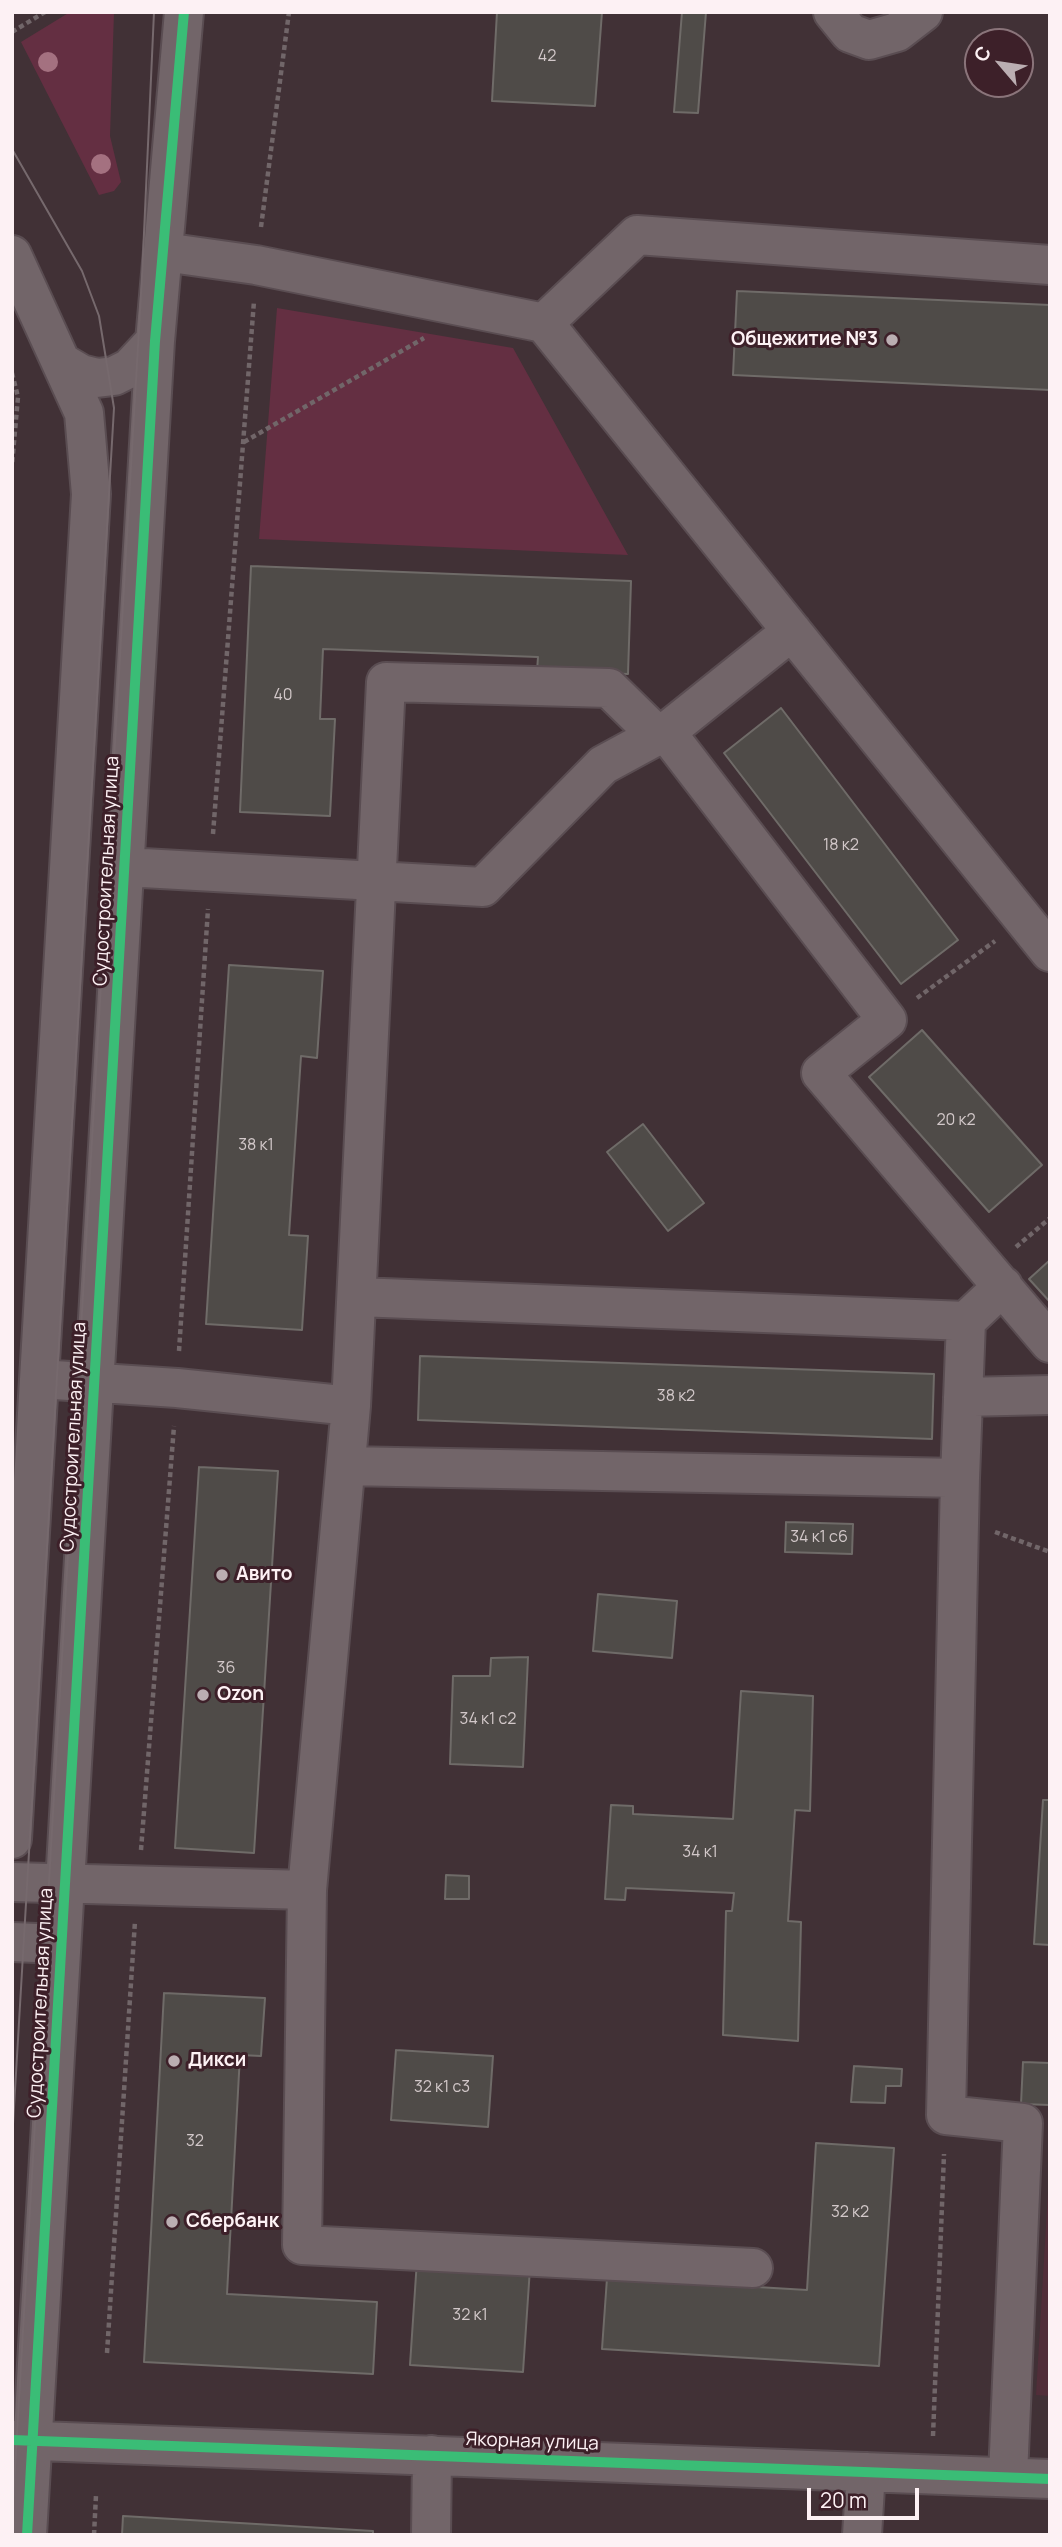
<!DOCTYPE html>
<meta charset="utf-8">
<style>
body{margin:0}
#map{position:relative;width:1062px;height:2547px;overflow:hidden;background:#413136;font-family:Manrope,sans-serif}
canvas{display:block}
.frame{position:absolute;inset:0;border:14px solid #fdf1f4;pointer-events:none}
.north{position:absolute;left:964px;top:28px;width:70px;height:70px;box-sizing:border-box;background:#3d2029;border:2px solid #8a747a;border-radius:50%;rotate:299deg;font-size:19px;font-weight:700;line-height:28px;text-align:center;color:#fdf1f4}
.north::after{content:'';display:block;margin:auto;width:24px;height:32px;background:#bbaeb2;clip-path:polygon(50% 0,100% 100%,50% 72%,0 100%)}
.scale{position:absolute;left:807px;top:2488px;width:112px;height:32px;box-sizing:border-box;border:4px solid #fdf1f4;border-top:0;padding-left:9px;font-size:21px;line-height:24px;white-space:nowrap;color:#fdf1f4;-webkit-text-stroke:5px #3d2029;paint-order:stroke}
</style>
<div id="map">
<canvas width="1062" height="2547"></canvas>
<div class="frame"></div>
<div class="north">С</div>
<div class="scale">20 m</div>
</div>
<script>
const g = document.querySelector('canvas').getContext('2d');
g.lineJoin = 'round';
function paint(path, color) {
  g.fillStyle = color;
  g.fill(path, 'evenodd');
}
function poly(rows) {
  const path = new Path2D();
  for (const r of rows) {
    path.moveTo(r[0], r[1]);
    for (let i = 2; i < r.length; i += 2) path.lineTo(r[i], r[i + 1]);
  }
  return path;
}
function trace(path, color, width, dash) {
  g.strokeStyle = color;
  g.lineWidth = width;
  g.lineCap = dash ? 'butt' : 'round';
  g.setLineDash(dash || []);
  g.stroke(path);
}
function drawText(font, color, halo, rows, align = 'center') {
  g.font = font + ' Manrope,sans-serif';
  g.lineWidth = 6;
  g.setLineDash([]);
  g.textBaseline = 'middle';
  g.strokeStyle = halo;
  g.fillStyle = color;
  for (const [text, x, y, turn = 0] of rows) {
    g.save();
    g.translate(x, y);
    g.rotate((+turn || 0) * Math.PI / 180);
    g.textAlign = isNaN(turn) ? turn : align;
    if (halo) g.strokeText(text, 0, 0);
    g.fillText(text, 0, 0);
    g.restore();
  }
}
const built = poly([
 [1050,2158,1050,2396,1036,2395]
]);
const green = poly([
 [70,12,114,12,110,136,121,182,114,191,99,195,21,42],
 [277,308,513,348,628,555,259,539]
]);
const building = poly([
 [497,12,602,12,595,106,492,101,497,12],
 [682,12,706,12,698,113,674,112,682,12],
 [737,291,1050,305,1050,390,733,375,737,291],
 [251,566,631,581,628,674,537,671,538,657,323,649,320,719,335,719,330,816,240,812,251,566],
 [781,708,958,940,901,984,724,753,781,708],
 [229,965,323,971,317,1058,301,1056,289,1235,308,1236,302,1330,206,1324,229,965],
 [922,1030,1042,1165,989,1212,869,1077,922,1030],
 [643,1124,704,1203,668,1231,607,1152,643,1124],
 [1050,1260,1050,1302,1029,1279,1050,1260],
 [420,1356,934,1374,932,1439,418,1420,420,1356],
 [199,1467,278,1471,254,1853,175,1848,199,1467],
 [786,1522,853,1524,852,1554,785,1552,786,1522],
 [598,1594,677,1601,672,1658,593,1651,598,1594],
 [528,1657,523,1767,450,1764,453,1676,490,1676,491,1658,528,1657],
 [741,1691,813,1696,810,1811,795,1810,788,1921,801,1922,798,2041,723,2035,726,1911,732,1911,734,1893,626,1888,625,1900,605,1899,611,1805,633,1806,633,1814,733,1819,741,1691],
 [1043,1800,1050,1800,1050,1945,1034,1944,1043,1800],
 [446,1875,469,1876,469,1899,445,1899,446,1875],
 [164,1993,265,1998,261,2056,240,2055,227,2294,377,2302,373,2374,144,2362,164,1993],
 [396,2050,493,2056,488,2127,391,2120,396,2050],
 [1023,2062,1050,2063,1050,2105,1021,2104,1023,2062],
 [854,2066,902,2069,901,2086,886,2086,885,2103,851,2102,854,2066],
 [816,2143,894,2148,879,2366,602,2349,607,2278,807,2290,816,2143],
 [417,2260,530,2268,523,2372,410,2365,417,2260],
 [123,2516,373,2531,373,2535,122,2535,123,2516]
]);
const path = poly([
 [12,32,45,12],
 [261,227,289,12],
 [12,373,18,397,12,465],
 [244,442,424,338],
 [213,834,254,301],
 [917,998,995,941],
 [1016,1247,1050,1218],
 [179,1351,208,909],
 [995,1532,1050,1552],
 [141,1850,174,1426],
 [107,2353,135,1921],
 [933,2436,944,2154],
 [94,2535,96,2495]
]);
const minor = poly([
 [833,12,850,33,869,40,897,32,923,12],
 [164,252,256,265,544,323,1050,952],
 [12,255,84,413,91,494,12,1839],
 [544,323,637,235,1050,265],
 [64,364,81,374,97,378,114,376,130,368,155,341],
 [792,631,666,732,887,1020,821,1073,1050,1343],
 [125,867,483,887,603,765,673,727],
 [358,1297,966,1321],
 [963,1397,1050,1395],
 [351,1406,386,682,609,688,657,735],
 [346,1466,960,1478,966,1321,1003,1286],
 [960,1478,946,2115,1023,2123,1008,2476],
 [12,1882,307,1890,351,1406,177,1388,39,1379],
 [307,1890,302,2245,753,2268],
 [12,1942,61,1944],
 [12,2440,1050,2479],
 [27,2535,155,341,184,12],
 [431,2535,432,2455],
 [862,2535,866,2472]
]);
const tram = poly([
 [12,149,82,271,99,316,114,408,12,2141],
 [12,2520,142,277,154,12]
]);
const cycleway = poly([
 [12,2440,1050,2479],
 [27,2535,155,341,184,12]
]);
const trees = [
 [48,62],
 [101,164]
];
const markers = [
 [892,340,7,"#bbaeb2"],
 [222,1575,7,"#bbaeb2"],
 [203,1695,7,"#bbaeb2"],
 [174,2061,7,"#bbaeb2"],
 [172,2222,7,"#bbaeb2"]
];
const numberNames = [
 ["42",547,57],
 ["40",283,696],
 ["18 к2",841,846],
 ["20 к2",956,1121],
 ["38 к1",256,1146],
 ["38 к2",676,1397],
 ["34 к1 с6",819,1538],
 ["36",226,1669],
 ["34 к1 с2",488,1720],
 ["34 к1",700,1853],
 ["32 к1 с3",442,2088],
 ["32",195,2142],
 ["32 к2",850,2213],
 ["32 к1",470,2316]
];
const poiNames = [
 ["Общежитие №3",878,340,"right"],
 ["Авито",236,1575],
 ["Ozon",217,1695],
 ["Дикси",188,2061],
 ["Сбербанк",186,2222]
];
const streetNames = [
 ["Судостроительная улица",107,871,-87],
 ["Судостроительная улица",74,1437,-87],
 ["Судостроительная улица",41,2003,-87],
 ["Якорная улица",532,2442,2]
];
paint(built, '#512e39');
paint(green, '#642f42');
paint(building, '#4f4b48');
trace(building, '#6f6b68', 2);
trace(minor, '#5a4d52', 42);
trace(path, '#716669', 4.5, [5, 3.5]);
trace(minor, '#726569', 38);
trace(tram, '#76696d', 2);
trace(cycleway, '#3abd76', 10);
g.fillStyle = '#a47180';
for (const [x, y] of trees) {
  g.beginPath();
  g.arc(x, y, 10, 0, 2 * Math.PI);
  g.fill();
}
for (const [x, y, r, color] of markers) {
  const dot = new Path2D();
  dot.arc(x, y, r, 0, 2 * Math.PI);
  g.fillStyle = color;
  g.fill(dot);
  trace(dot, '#3d2029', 2.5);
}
drawText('16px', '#d2c8c9', null, numberNames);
drawText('bold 19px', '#fdf1f4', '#3d2029', poiNames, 'left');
drawText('19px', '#fdf1f4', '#3d2029', streetNames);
</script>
